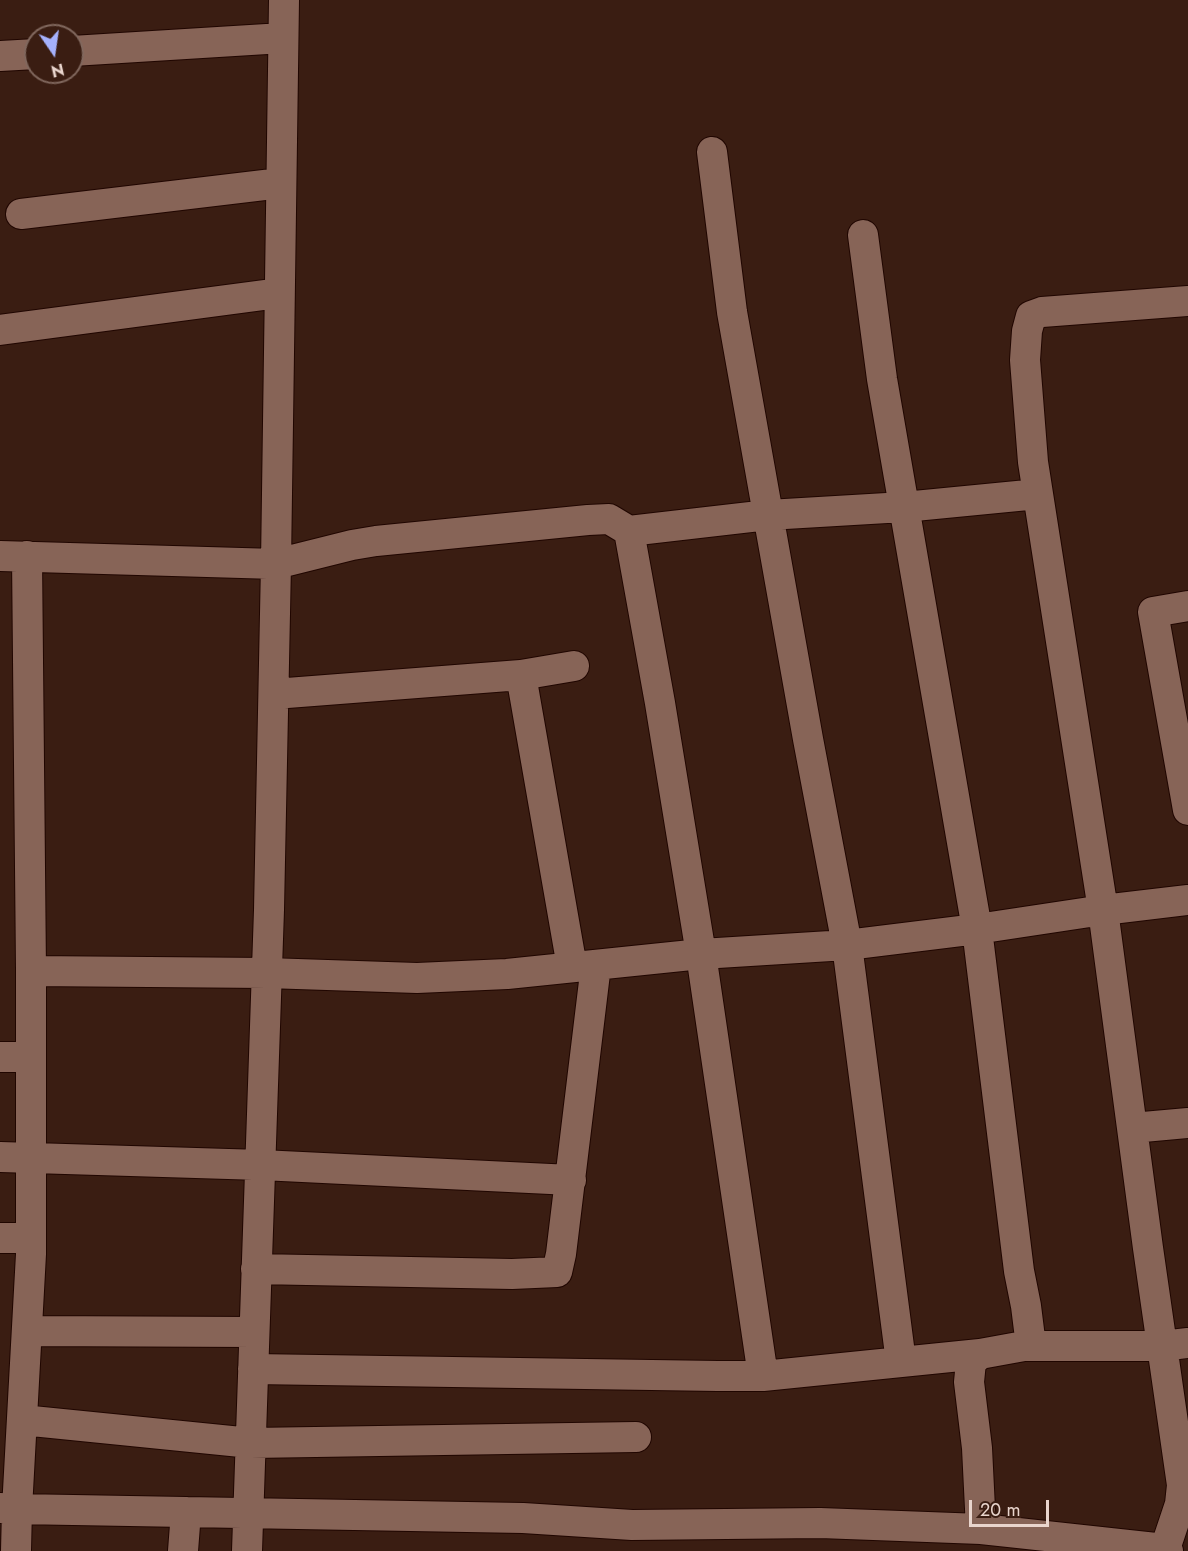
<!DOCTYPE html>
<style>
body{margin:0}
#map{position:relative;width:1188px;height:1551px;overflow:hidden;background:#3a1d12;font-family:Jost,sans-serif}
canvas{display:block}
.north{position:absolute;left:24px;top:24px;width:60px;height:60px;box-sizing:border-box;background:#3a1d12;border:2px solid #80675d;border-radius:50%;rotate:167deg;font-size:16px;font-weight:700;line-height:24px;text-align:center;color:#e9d5cd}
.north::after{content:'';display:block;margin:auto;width:21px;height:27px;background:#a5b1fc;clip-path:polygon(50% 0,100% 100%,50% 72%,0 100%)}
.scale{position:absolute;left:969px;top:1500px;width:80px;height:27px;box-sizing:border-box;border:3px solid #e9d5cd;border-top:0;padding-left:8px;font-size:18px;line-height:21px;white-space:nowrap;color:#e9d5cd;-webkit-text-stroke:4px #3a1d12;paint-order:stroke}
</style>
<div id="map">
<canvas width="1188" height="1551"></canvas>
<div class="north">N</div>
<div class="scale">20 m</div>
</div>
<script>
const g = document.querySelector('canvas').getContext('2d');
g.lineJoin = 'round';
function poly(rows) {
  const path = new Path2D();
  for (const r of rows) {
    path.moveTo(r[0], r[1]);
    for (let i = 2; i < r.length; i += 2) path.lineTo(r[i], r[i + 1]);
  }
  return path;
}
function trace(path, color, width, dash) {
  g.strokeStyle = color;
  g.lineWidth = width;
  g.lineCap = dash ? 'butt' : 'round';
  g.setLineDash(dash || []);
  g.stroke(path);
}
const minor = poly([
 [72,51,283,38],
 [0,56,36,54],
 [712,152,732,312,808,739,847,945,901,1362],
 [21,214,281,183],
 [863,235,882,379,977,929,1019,1271,1026,1306,1030,1338,1024,1346,980,1354,971,1362,969,1382,977,1448,981,1529],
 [0,330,279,293],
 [629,531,768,515,904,507,1038,494],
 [0,556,276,564,352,545,376,541,588,520,609,519,629,531,660,703,701,954,763,1376],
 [1188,606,1153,612,1188,810],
 [521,675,574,666],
 [274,694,521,675,572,967],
 [31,971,267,973,417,978,507,974,701,954,847,945,977,929,1103,910,1188,900],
 [0,1057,31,1057],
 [1132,1128,1188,1123],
 [0,1157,261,1165,571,1180],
 [0,1238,31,1238],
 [256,1269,512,1274,557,1272,561,1254,596,965],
 [27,1331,254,1332],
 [1024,1346,1162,1346,1188,1343],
 [253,1369,718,1376,763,1376,980,1354],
 [22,1420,251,1443,636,1437],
 [0,1508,17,1509,523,1518,632,1525,820,1523,981,1529,1165,1549,1168,1551],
 [1165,1549,1180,1504,1182,1485,1148,1248,1103,910,1033,462,1025,360,1027,331,1031,316,1042,312,1188,301],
 [16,1551,17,1509,31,1254,31,971,27,556],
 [183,1551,186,1512],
 [247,1551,269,910,276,564,284,0]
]);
trace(minor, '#200600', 32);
trace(minor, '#876457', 30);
</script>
